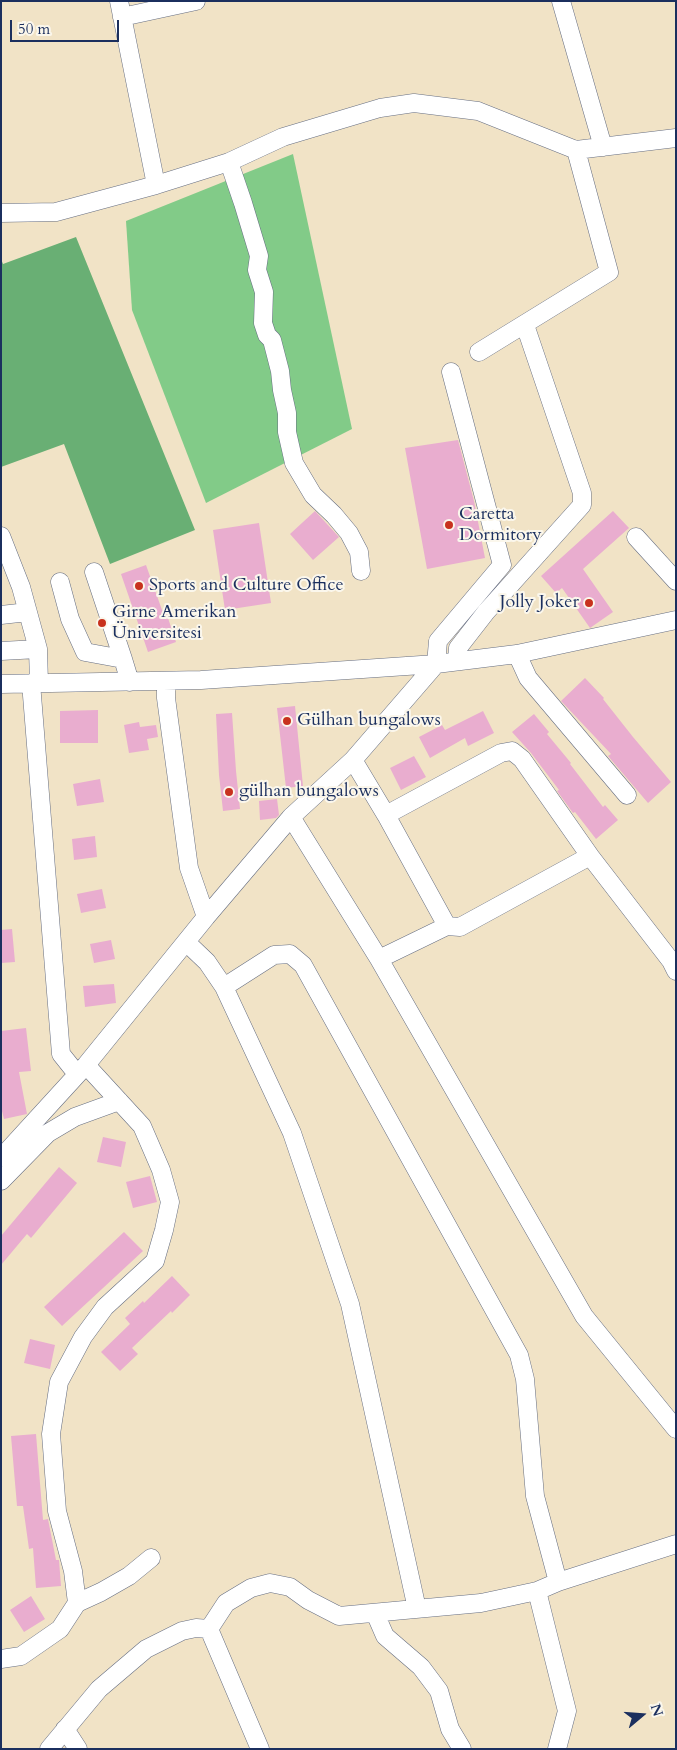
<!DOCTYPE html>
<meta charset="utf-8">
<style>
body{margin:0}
#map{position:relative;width:677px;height:1750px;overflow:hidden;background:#f1e3c6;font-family:Cardo,serif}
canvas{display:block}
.frame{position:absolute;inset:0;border:2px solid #1b2f5e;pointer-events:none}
.north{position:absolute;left:617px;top:1690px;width:50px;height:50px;-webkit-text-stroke:4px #fbf7ec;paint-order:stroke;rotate:72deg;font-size:14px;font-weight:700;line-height:20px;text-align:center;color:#1b2f5e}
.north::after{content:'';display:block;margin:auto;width:18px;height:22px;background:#1b2f5e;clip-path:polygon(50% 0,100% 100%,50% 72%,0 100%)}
.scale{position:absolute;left:10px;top:20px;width:109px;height:22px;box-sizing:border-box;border:2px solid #1b2f5e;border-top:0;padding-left:6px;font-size:15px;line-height:18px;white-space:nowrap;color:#1b2f5e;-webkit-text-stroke:4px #fbf7ec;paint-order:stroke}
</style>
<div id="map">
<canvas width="677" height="1750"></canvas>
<div class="frame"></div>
<div class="north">N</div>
<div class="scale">50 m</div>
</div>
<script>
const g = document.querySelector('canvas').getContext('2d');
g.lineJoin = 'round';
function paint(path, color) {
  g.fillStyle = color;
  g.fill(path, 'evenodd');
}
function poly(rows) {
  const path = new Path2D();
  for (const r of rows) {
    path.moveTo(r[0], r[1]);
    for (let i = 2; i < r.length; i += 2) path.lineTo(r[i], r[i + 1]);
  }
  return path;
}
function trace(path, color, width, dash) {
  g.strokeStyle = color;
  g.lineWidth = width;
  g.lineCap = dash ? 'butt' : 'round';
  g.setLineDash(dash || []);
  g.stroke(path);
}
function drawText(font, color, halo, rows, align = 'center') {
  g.font = font + ' Cardo,serif';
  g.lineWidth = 4;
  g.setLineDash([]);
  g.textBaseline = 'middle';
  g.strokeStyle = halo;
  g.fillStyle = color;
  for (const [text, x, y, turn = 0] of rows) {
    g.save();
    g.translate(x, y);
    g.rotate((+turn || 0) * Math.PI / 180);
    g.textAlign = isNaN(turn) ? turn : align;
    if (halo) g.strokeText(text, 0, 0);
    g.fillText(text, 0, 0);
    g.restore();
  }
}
const green = poly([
 [293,154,352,429,206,503,132,310,126,221]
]);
const forest = poly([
 [76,237,195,530,110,564,64,444,1,467,1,259,3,264]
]);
const building = poly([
 [458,440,474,501,485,558,427,569,405,448],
 [315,511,339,537,313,560,290,534],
 [613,511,629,528,583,569,613,612,590,628,562,588,556,593,541,576],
 [259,523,271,603,225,610,213,530],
 [146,565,162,610,165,609,176,642,148,652,121,574],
 [585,678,604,698,603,699,633,737,671,782,648,803,608,756,611,754,561,701],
 [295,706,303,786,286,788,277,708],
 [98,710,98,743,60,743,60,711],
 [483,711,494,733,468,746,465,738,430,758,419,737,442,725,445,730],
 [232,713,236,771,240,809,223,811,219,775,216,714],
 [534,714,549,732,547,734,571,763,570,764,603,807,605,805,618,820,596,839,575,812,573,813,557,791,559,790,531,753,512,732],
 [139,722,140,727,156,725,158,737,147,739,149,750,129,753,124,725],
 [414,756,426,777,401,790,390,768],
 [100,779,104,802,77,806,73,784],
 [277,799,279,815,276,818,260,820,259,801],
 [95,836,97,857,74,860,72,839],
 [102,889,106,908,81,913,77,894],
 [12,929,15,962,1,963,1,930],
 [111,940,115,959,94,963,90,944],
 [114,984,116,1003,85,1007,83,986],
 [26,1028,31,1071,19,1072,27,1114,4,1119,1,1107,1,1031],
 [103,1137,126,1142,121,1167,97,1162],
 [59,1167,77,1183,31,1238,27,1234,1,1265,1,1236],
 [150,1176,157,1202,133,1208,126,1182],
 [124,1232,143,1251,62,1326,44,1307],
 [172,1276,190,1295,172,1313,171,1311,132,1348,138,1354,120,1371,101,1352,130,1324,125,1318,143,1301,144,1303],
 [30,1339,55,1345,50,1369,24,1363],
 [36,1434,43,1520,48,1519,56,1560,59,1560,61,1586,36,1588,33,1548,29,1549,23,1506,17,1506,11,1436],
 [31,1596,45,1619,24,1632,10,1610]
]);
const minor = poly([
 [119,1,156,185],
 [561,1,603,147],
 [122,17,196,1],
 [229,162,243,203,259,256,257,270,264,292,263,323,267,335,272,340,280,371,282,390,287,413,287,432,294,463,313,495,334,515,349,533,359,552,361,571],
 [1,213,56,212,156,185,229,162,283,137,380,108,414,103,478,111,576,150,676,138],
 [479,352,609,272,576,150],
 [1,536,21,587,38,649,39,683],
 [636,537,676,581],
 [94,572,123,659],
 [60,582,70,619,85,652,123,659,130,682],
 [1,615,28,612],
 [1,651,38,649],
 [517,654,528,678,627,795],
 [457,661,458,648,486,612,582,505,582,493,525,325],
 [166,681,166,698,189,868,206,917],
 [31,683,61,1054,77,1074],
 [1,684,201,680,436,664,517,654,676,620],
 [353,760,386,815,447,926],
 [386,815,501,753,512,751,522,759,590,856,671,961,676,971],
 [291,817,379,959,584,1316,676,1429],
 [186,942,207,962,224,987,292,1133,350,1304,417,1609],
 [379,959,447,926,460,927,590,856],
 [224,987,274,955,290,954,303,965,519,1355,525,1379,535,1496,558,1582,676,1544],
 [1,1158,86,1065,206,917,291,817,353,760,436,664,438,641,502,565,451,372],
 [1,1181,48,1133,75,1117,119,1101],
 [537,1591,567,1711,557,1749],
 [77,1603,101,1592,129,1576,151,1558],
 [375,1613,385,1636,421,1667,439,1691,450,1729,462,1749],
 [209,1629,226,1603,251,1588,270,1583,290,1587,308,1600,339,1616,481,1603,537,1591,558,1582],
 [209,1629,260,1749],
 [1,1659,21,1656,60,1629,77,1603,73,1571,57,1511,51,1434,59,1382,83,1337,105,1307,155,1261,164,1230,170,1202,161,1170,142,1126,86,1065],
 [65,1729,78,1749],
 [49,1749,99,1689,146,1649,182,1631,196,1628,209,1629]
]);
const markers = [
 [449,525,5,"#c8321e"],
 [139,586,5,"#c8321e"],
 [589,603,5,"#c8321e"],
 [102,623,5,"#c8321e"],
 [287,721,5,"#c8321e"],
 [229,792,5,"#c8321e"]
];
const poiNames = [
 ["Caretta",459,515],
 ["Dormitory",459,536],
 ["Sports and Culture Office",149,586],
 ["Jolly Joker",579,603,"right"],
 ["Girne Amerikan",112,613],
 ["Üniversitesi",112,634],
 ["Gülhan bungalows",297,721],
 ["gülhan bungalows",239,792]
];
paint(green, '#82cb88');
paint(forest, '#69af74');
paint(building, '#e9adcf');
trace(minor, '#666e82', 19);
trace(minor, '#fff', 18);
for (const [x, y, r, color] of markers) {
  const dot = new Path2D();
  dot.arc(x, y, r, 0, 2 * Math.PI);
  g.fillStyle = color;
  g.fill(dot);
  trace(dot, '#fbf7ec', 2);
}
drawText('18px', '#1b2f5e', '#fbf7ec', poiNames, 'left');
</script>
